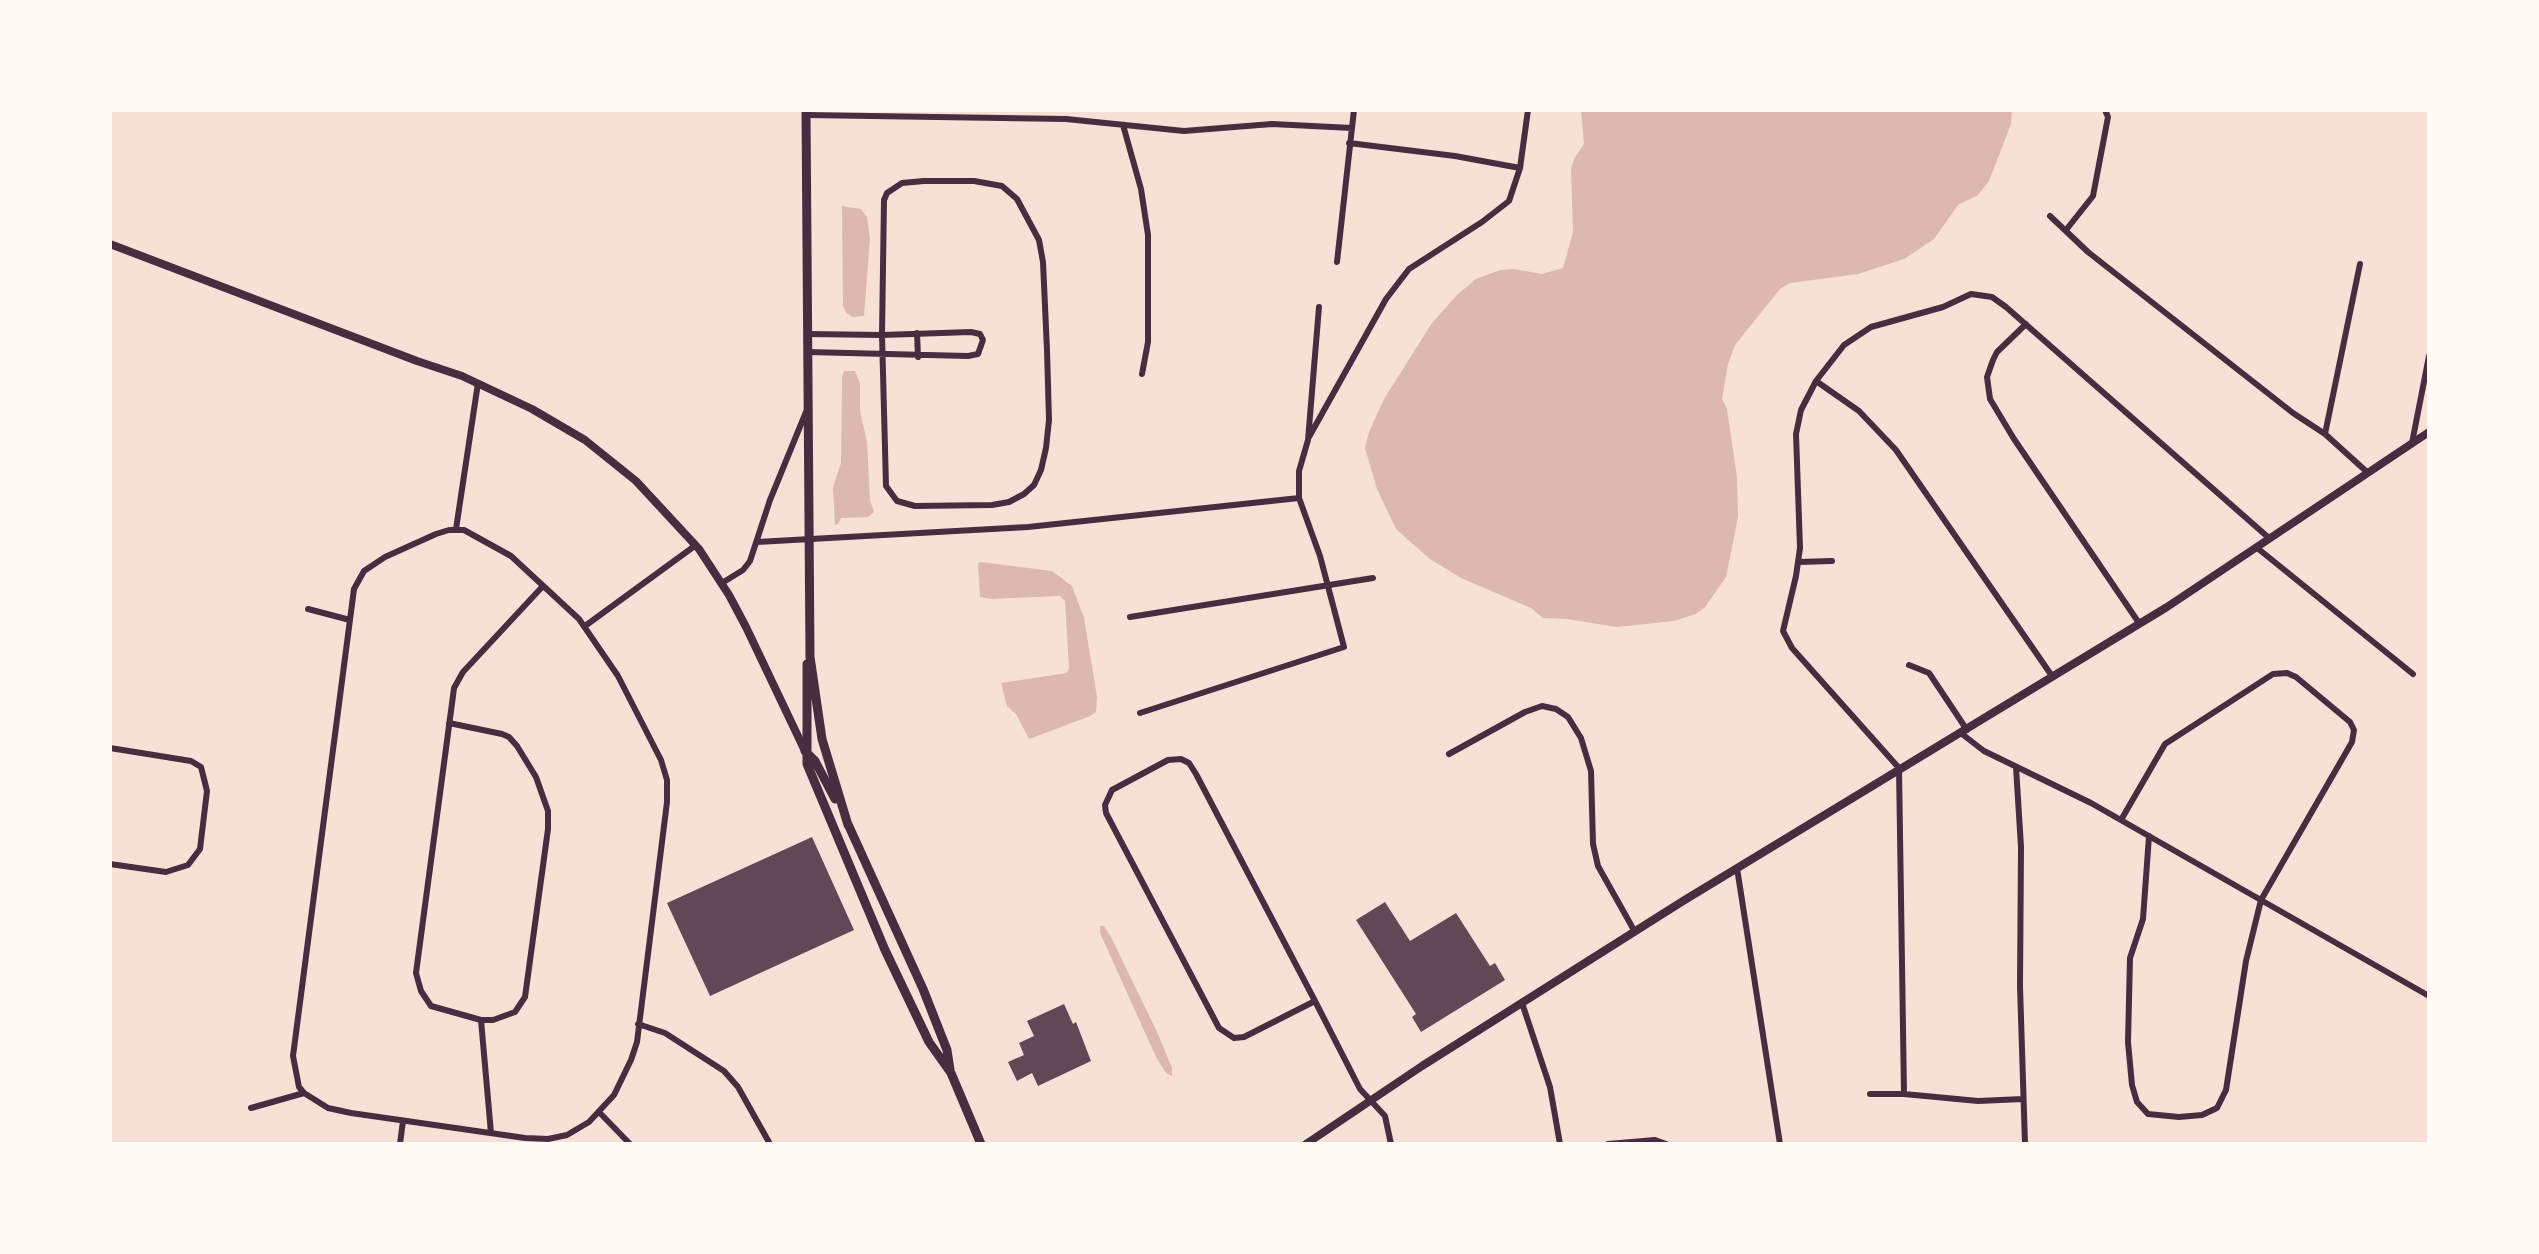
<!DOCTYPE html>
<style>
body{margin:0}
#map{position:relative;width:2539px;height:1254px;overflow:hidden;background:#f7e1d7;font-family:Jost,sans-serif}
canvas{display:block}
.frame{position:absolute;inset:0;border:112px solid #fffaf5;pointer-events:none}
</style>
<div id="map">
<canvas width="2539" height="1254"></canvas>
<div class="frame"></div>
</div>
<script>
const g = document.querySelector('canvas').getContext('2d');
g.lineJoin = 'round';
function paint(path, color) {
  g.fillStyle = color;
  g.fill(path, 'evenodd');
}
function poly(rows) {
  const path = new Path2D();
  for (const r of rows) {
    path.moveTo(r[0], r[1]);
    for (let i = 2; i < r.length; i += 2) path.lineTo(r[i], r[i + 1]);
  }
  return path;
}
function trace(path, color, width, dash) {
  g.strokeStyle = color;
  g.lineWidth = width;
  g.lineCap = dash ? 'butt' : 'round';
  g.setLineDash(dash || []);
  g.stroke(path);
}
const water = poly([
 [1581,110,2012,110,2011,124,1989,181,1978,195,1958,205,1934,239,1904,259,1858,274,1790,283,1780,289,1735,345,1728,364,1722,399,1727,409,1737,477,1738,517,1726,577,1705,607,1696,614,1674,621,1617,627,1567,619,1543,618,1531,608,1461,578,1430,559,1396,529,1377,489,1365,448,1369,432,1384,399,1432,323,1457,295,1476,279,1500,270,1514,269,1542,274,1563,268,1573,232,1571,169,1574,159,1584,144],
 [842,206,861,209,867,217,870,238,864,316,853,317,846,313,843,306],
 [844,371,855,371,860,383,860,411,867,442,870,500,874,512,868,517,841,518,838,524,835,525,833,487,841,463,842,377],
 [981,562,1052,571,1072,586,1084,618,1097,697,1096,712,1088,717,1029,739,1016,714,1007,706,1001,683,1067,673,1069,668,1065,601,1060,596,991,599,980,597,978,563],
 [1100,926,1104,926,1111,937,1158,1034,1172,1068,1172,1076,1166,1073,1156,1057,1100,933]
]);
const stream = poly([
 [2358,1144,2393,1144]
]);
const building = poly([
 [812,837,854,930,710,996,667,903],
 [1385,902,1410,941,1456,913,1490,966,1495,963,1505,980,1421,1032,1412,1017,1416,1014,1356,920],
 [1064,1004,1073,1024,1076,1022,1091,1061,1038,1086,1032,1073,1017,1081,1008,1062,1024,1055,1019,1043,1034,1036,1027,1021]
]);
const minor = poly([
 [806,115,1066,119,1184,131,1272,124,1352,128],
 [1123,125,1141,189,1148,235,1148,342,1142,374],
 [1349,143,1455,156,1520,168],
 [924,181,974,181,1002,186,1017,199,1039,240,1043,262,1047,350,1049,420,1046,448,1041,470,1034,485,1024,494,1009,502,992,505,915,506,897,501,886,486,882,335,884,200,887,193,902,183,924,181],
 [2050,216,2088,252,2293,413,2325,434,2367,472],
 [2066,230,2093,196,2108,117,2105,110],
 [1337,262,1354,110],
 [2026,324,1997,352,1993,360,1987,377,1990,399,2014,439,2139,623],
 [917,333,918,357],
 [808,334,882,335,971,332,980,334,983,340,978,354,968,356,808,352],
 [1816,381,1859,411,1896,450,2052,676],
 [2325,434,2360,264],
 [1309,437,1386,299,1409,269,1482,222,1509,201,1520,168,1528,110],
 [2412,443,2429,356],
 [456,529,478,383],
 [757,542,1028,527,1299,498],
 [2256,547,2413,674],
 [1799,562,1832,561],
 [722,583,743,570,750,561,770,500,806,412],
 [308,609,350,620],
 [1130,617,1373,578],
 [585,626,696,545],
 [1909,665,1929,673,1967,730],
 [1140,713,1344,647,1320,556,1299,498,1299,471,1308,440,1319,307],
 [449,723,502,734,509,737,517,746,536,777,548,811,548,829,525,997,515,1012,493,1020,481,1020,431,1006,421,991,416,973,453,696,454,688,463,672,543,586],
 [1962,734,1984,751,2091,803,2429,996],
 [110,748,191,761,201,767,207,791,200,849,188,865,166,872,110,864],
 [1449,754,1525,712,1542,706,1556,709,1568,717,1581,738,1591,771,1593,844,1598,866,1635,932],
 [2016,767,2021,847,2020,986,2025,1144],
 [2121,820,2165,744,2273,674,2287,673,2296,677,2350,722,2354,730,2352,742,2261,900,2246,961,2226,1090,2217,1108,2202,1115,2179,1117,2148,1114,2137,1102,2132,1085,2128,1042,2130,958,2143,919,2149,836],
 [1737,868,1780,1144],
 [1315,1001,1244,1037,1234,1038,1219,1028,1106,813,1105,805,1112,790,1168,760,1181,759,1189,763,1196,774,1315,1001,1360,1089,1385,1116,1391,1144],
 [1522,1003,1550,1087,1560,1144],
 [481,1020,491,1133],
 [638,1024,665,1033,724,1071,738,1087,770,1144],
 [1870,1094,1904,1094,1978,1101,2023,1099],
 [1904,1094,1899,768,1792,648,1783,631,1796,576,1800,548,1796,434,1801,410,1816,381,1844,345,1871,327,1943,307,1971,294,1992,297,2006,307,2269,538],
 [251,1108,304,1093,328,1108,351,1113,525,1138,548,1139,567,1135,589,1122,614,1095,631,1060,637,1042,667,802,667,780,661,760,618,676,579,619,511,556,464,530,449,530,436,534,385,557,364,571,354,589,293,1056,299,1087,304,1093],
 [599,1112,630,1144],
 [400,1144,403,1121],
 [1608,1144,1655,1140,1666,1144]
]);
const secondary = poly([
 [110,244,417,361,462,376,532,409,585,440,636,481,699,549,729,595,746,627,805,751],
 [1306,1144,1422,1066,1683,901,2167,607,2429,432]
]);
const primary = poly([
 [806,110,810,657,822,739,848,825],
 [807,664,807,764,885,950,929,1042,951,1073,981,1144],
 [805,751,815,761,835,799],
 [847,822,923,989,947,1050,950,1070]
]);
paint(water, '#dcb8b0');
trace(stream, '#dcb8b0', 3);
paint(building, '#644757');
trace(minor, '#4a2c40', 6);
trace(secondary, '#4a2c40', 8);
trace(primary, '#4a2c40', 9);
</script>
